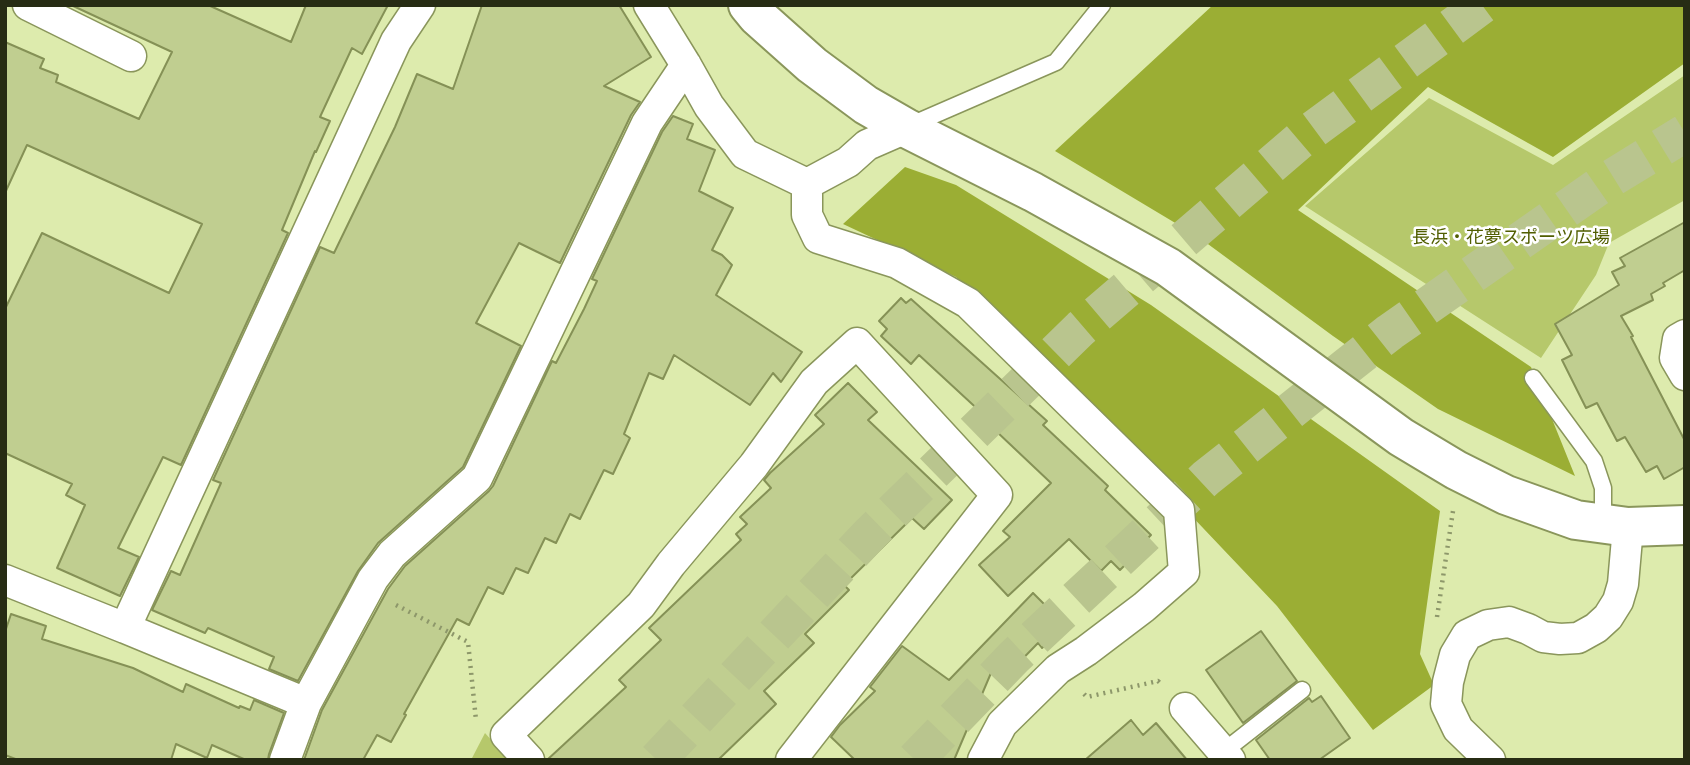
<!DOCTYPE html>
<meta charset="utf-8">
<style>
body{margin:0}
#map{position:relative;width:1690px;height:765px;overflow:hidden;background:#ddebad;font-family:"Titillium Web",sans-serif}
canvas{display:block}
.frame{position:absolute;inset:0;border:7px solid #272c14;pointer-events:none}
</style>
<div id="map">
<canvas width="1690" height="765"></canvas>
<div class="frame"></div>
</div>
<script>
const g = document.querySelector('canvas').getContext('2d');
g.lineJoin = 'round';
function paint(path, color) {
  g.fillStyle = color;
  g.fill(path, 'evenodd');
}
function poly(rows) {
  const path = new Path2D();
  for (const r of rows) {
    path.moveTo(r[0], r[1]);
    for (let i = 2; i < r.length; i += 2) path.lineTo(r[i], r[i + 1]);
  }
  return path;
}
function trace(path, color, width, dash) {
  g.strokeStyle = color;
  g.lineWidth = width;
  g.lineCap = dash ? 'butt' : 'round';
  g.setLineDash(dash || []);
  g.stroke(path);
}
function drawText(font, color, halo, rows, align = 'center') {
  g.font = font + ' "Titillium Web","Noto Sans JP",sans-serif';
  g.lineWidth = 5;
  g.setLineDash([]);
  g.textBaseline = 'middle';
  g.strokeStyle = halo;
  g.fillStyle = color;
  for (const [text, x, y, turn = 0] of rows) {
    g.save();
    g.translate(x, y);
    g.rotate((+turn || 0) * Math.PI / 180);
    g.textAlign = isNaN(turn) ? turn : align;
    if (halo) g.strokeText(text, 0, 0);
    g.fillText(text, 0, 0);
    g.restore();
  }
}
const green = poly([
 [1685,75,1685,200,1609,243,1596,275,1541,358,1305,206,1429,98,1553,165],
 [485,733,509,760,471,760]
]);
const forest = poly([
 [1213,5,1685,5,1685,63,1553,157,1428,87,1298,210,1531,367,1575,476,1438,409,1333,336,1197,236,1055,151],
 [905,167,956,185,1151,305,1440,511,1420,654,1434,685,1373,730,1277,606,1185,509,956,277,843,224]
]);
const building = poly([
 [71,5,208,5,291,42,306,5,388,5,362,54,352,48,320,117,330,121,316,152,315,151,282,230,288,233,181,465,163,457,118,548,139,557,120,596,57,568,85,505,66,495,72,484,5,453,5,309,42,233,169,293,202,224,27,145,5,193,5,42,44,59,40,68,58,75,56,82,139,119,172,52,71,5],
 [482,5,619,5,651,57,604,86,640,102,631,115,560,263,519,243,476,323,521,346,463,467,378,543,358,571,298,681,269,669,274,657,208,628,205,633,152,610,171,571,180,575,221,483,213,480,320,247,334,253,395,127,417,74,453,89,482,5],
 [673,116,693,124,687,139,715,150,699,191,733,208,712,250,722,255,732,265,716,295,802,352,781,382,773,373,750,405,674,355,663,379,649,373,624,434,630,438,613,474,604,470,580,519,570,514,556,543,545,538,528,573,516,568,503,594,488,587,469,625,457,619,404,714,406,715,391,742,377,735,363,760,304,760,322,710,388,589,405,566,489,491,493,486,552,361,556,363,584,309,597,281,592,279,662,132,673,116],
 [1685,222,1685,270,1663,283,1665,286,1651,294,1653,300,1621,316,1633,336,1631,337,1685,441,1685,467,1664,479,1657,466,1646,472,1625,437,1617,441,1597,403,1586,408,1562,360,1572,355,1555,324,1619,285,1612,272,1625,266,1620,258,1685,222],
 [901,298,906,303,911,299,1047,421,1043,425,1108,486,1105,490,1151,535,1141,545,1143,547,1120,570,1111,561,1101,571,1069,539,1008,596,979,565,1010,537,1003,531,1051,483,996,431,998,428,919,355,911,364,881,336,887,329,879,321,901,298],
 [848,383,877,412,868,420,952,500,924,529,912,518,844,585,849,590,805,634,814,643,764,691,776,704,718,760,547,760,626,687,619,680,661,640,649,628,741,540,736,534,747,524,740,517,771,488,764,480,770,473,824,424,815,415,848,383],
 [1033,593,1065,625,1042,648,1038,643,1001,681,991,673,954,760,855,760,831,737,840,725,875,691,870,687,902,646,949,680,1033,593],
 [11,614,46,626,42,639,133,668,183,692,186,684,239,708,240,706,250,710,254,700,284,713,269,754,268,760,246,760,212,745,207,758,176,744,171,760,18,760,5,755,5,632,11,614],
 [1261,631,1297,681,1243,723,1206,670,1261,631],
 [1321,696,1350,738,1319,760,1270,760,1256,740,1309,698,1312,702,1321,696],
 [1131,720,1143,735,1156,723,1187,760,1085,760,1131,720]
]);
const motorwayTunnel = poly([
 [657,760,870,534,1081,328,1306,135,1482,5],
 [915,760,1014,657,1206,478,1390,332,1602,184,1685,133]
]);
const path = poly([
 [396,605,468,642,476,720],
 [1437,617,1453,511],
 [1084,694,1087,697,1158,681,1162,685]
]);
const service = poly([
 [911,125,1056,62,1102,5],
 [1533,378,1594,461,1603,488,1603,524],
 [1223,752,1302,690]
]);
const minor = poly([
 [28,5,131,56],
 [649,5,686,65,709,106,745,154,807,184,807,215,818,238,897,263,968,303,1179,510,1184,572,1144,607,1086,651,1058,669,1002,724,983,760],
 [807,184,848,162,867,145,906,128],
 [1685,335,1678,339,1675,358,1685,375],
 [5,580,125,628,396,41,420,5],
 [125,628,306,703],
 [1185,708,1230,760],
 [285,760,306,703,373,579,392,554,477,478,647,123,686,65],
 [529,760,506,735,641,605,671,564,754,465,814,382,857,343,997,495,791,760],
 [1490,760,1458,729,1446,704,1448,682,1455,655,1467,635,1488,625,1509,622,1528,629,1543,637,1560,639,1578,638,1596,628,1608,617,1618,601,1623,584,1628,527]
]);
const tertiary = poly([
 [748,5,757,16,812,65,866,105,906,128,1033,192,1168,267,1401,437,1456,470,1506,495,1576,520,1628,527,1685,525]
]);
const parkNames = [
 ["長浜・花夢スポーツ広場",1511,239]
];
paint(green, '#b6c86b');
paint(forest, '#9bae34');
paint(building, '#c0ce90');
trace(building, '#859156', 2);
trace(motorwayTunnel, '#b9c58e', 38, [38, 19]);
trace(service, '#8a965b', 19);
trace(minor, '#8a965b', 33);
trace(tertiary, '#8a965b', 42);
trace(path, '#8d976a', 4.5, [2, 5]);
trace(service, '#fff', 16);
trace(minor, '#fff', 30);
trace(tertiary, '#fff', 38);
drawText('18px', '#515e01', '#fff', parkNames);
</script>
